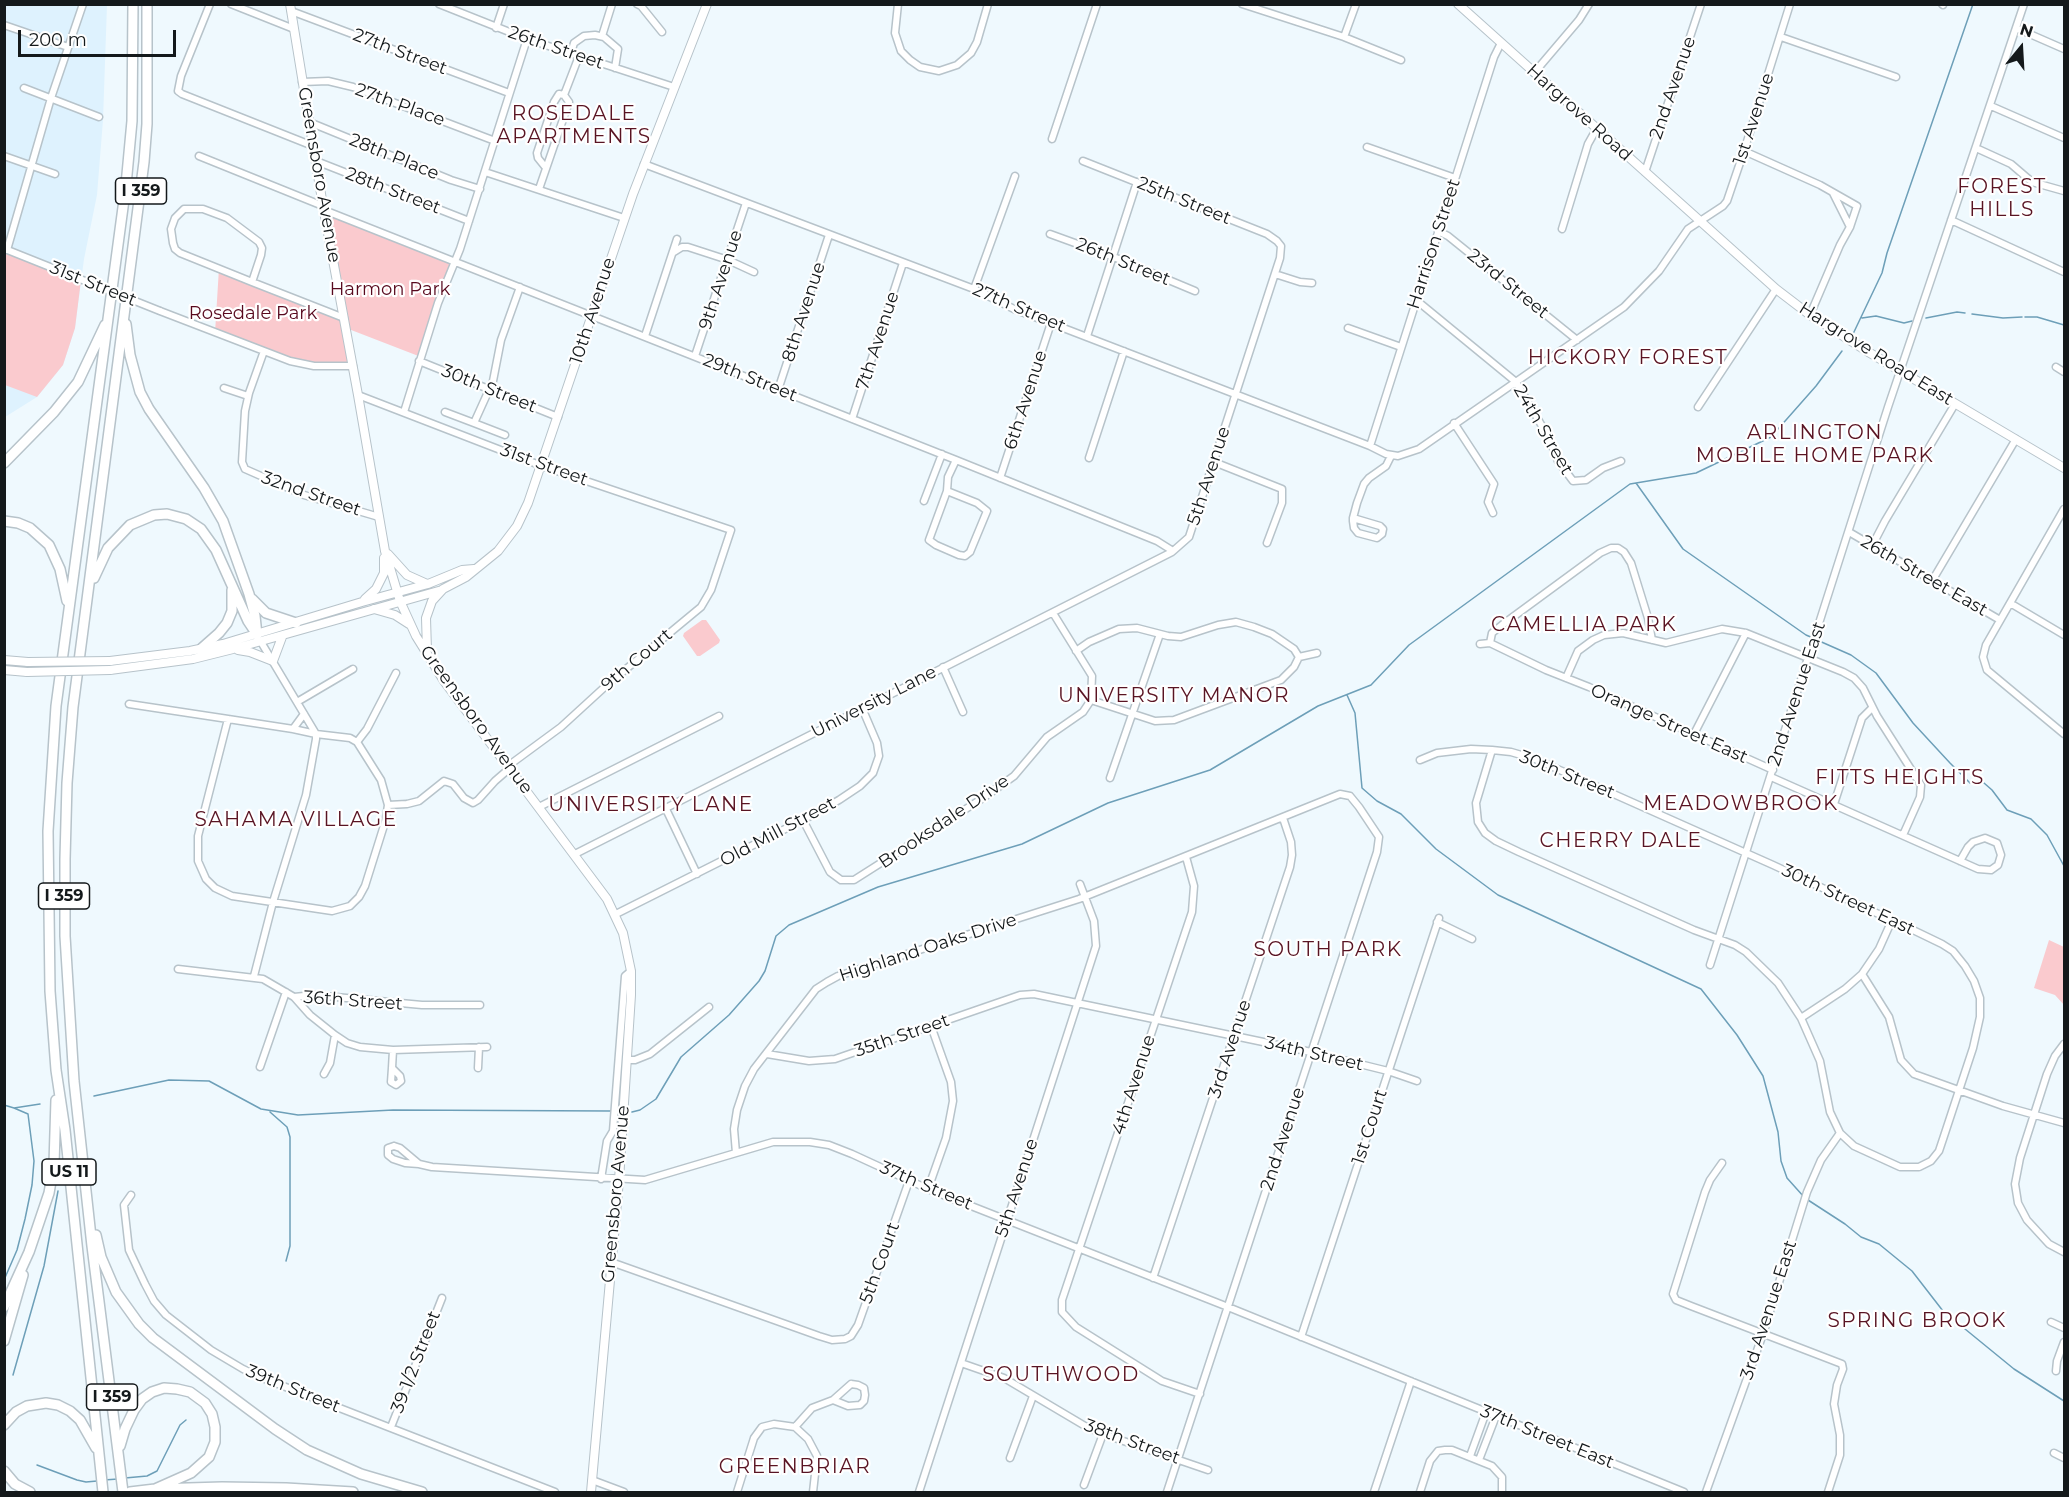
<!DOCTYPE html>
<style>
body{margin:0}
#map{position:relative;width:2069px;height:1497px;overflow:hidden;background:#eff9fe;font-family:Montserrat,sans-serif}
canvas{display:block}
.frame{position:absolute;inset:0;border:6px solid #14191b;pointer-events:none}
.north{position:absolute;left:1991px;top:18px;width:60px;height:60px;-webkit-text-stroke:4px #fff;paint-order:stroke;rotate:18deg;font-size:16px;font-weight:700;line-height:24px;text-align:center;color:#14191b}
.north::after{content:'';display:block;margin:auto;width:21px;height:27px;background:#14191b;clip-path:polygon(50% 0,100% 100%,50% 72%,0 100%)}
.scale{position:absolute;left:18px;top:30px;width:158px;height:27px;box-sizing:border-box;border:3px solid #14191b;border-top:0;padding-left:8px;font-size:18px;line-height:21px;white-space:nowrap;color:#14191b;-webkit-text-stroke:4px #fff;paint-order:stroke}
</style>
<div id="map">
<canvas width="2069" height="1497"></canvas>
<div class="frame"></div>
<div class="north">N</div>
<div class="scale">200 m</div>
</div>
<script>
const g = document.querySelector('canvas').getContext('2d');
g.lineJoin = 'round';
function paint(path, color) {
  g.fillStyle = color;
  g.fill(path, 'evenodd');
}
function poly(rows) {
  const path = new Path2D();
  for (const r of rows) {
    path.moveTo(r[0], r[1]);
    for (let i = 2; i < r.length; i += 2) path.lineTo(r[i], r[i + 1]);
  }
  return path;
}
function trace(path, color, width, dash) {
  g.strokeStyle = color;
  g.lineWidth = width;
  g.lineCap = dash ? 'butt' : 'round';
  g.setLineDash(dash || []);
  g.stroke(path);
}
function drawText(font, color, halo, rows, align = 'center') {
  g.font = font + ' Montserrat,sans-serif';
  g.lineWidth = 4.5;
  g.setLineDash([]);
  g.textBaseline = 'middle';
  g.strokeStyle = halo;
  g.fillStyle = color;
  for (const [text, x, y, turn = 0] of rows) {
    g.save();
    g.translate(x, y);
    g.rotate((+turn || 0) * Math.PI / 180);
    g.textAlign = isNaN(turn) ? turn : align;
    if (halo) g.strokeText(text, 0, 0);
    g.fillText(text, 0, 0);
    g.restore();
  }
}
const built = poly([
 [5,5,107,5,103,120,97,195,84,259,75,328,63,365,37,397,5,417]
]);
const green = poly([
 [324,210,455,262,421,357,346,328,353,366,314,366,215,333,219,268,343,317],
 [5,247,81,280,75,328,63,365,37,397,5,385],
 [702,620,706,620,720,640,719,643,700,656,697,656,683,636,684,633],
 [2049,940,2064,947,2064,1005,2055,995,2034,988]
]);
const stream = poly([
 [1972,314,2003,318,2022,317],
 [2025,317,2037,317,2064,325],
 [1862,318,1876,316,1904,323,1912,321],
 [1926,318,1957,312,1965,313],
 [1853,334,1882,273,1887,253,1973,4],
 [1636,483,1683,549,1806,635,1813,638],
 [1817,640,1851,655,1876,673,1913,723,1950,763,1970,783,1984,783,1992,790,2007,810,2031,819,2047,835,2064,866],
 [1347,695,1355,713,1362,788,1377,801,1401,814,1436,849,1498,895,1701,989,1737,1035,1763,1076,1778,1132,1781,1161,1787,1178,1804,1197],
 [94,1096,169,1080,209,1081,261,1109,298,1115,393,1110,611,1111],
 [4,1105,14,1108,40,1104],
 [270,1112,287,1127,290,1137,290,1246,286,1261],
 [632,1112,640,1110,656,1099,681,1057,729,1015,759,981,765,971,776,936,789,925,878,887,1022,844,1108,803,1210,770,1318,706,1371,685,1409,645,1630,484,1696,473,1771,437,1816,386,1842,351],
 [1808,1200,1845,1224,1861,1237,1879,1244,1912,1271,1943,1311,2014,1369,2064,1401],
 [4,1280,17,1250,25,1219,32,1185,34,1161,28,1114,14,1108],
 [13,1375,44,1266,58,1191],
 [37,1465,77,1480,86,1482,97,1481],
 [125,1478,147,1476,157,1471,180,1425,186,1420],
 [104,1480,118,1479]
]);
const minor = poly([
 [210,4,181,76,178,91,182,94,313,146],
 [231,4,294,29],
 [439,4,527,39,674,87],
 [637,4,641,6,662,32],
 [898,4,895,33,901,51,910,60,920,67,939,71,957,65,971,53,977,42,988,4],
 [1242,4,1344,37,1401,60],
 [1942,4,1943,5],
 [291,11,509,93],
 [4,25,68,47],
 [496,28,504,4],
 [2016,28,2064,49],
 [602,36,612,4],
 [1344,37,1356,4],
 [1781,37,1896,77],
 [571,53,574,43,584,36,595,35,604,37,618,49,615,68],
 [1534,73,1579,20,1589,4],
 [302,82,328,81,353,87,495,141],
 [24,88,99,117],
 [1991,106,2064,138],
 [309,122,451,180,480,189],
 [1052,139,1097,4],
 [1367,147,1455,178],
 [1976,148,2011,164,2032,182,2064,191],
 [1744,151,1820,185,1857,206,1850,227,1840,245,1810,315],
 [4,156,55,174],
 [199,156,323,206],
 [316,161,469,221],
 [644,164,974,289,1014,309,1370,446,1386,454,1398,456,1419,449,1624,307,1659,271,1688,229,1723,206,1727,201,1744,151,1790,4],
 [546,168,538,158,537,153,554,102,559,94,564,95],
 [485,172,624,218],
 [1645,172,1701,4],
 [539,189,569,102,564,95,579,56],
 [1833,193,1850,227],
 [324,210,956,460,1157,541,1173,551],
 [1951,220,2064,272],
 [1562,229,1588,144,1597,128],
 [1438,231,1448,236,1577,340],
 [1050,234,1116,258,1195,291],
 [5,249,90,283],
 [7,250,51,98,83,4],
 [674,252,682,247,688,247,728,260,754,272],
 [1275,274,1300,282,1312,283],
 [252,282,261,255,262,248,259,242,227,218,203,209,184,209,175,218,171,229,173,243,175,249,180,253,252,282,344,318],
 [974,289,1015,176],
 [1415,303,1421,304,1516,382,1549,438,1558,461,1573,481,1586,480,1603,468,1621,461],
 [160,311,290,361,314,366,353,366],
 [1348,328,1401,347],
 [645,336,677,239],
 [1087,336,1137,182],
 [264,351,249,393,245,411,242,462,245,469,304,495,379,517],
 [695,356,746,203],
 [419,361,558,417],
 [2056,367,2064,372],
 [224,388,248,396],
 [778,390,829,235],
 [358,395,542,466,731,530,711,590,701,607,608,684,561,727,508,766],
 [1698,407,1776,289],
 [404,412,438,303,460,249,527,39],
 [445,412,474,423,493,381,501,340,520,287],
 [852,419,903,263],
 [474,423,505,435],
 [1454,423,1494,484,1488,502,1493,513],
 [1370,446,1494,57,1501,43],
 [1089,458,1124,351],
 [1214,462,1282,489,1282,503,1267,543],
 [1000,478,1051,323],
 [947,491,977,503,987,511,970,552,965,556,959,555,936,545,929,540,947,491],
 [947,491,948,477,956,460],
 [924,501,942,454],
 [2064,509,1986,645,1983,657,1987,670,2064,734],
 [1353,518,1380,526,1383,529,1382,534,1377,538,1358,533,1354,528,1353,521,1353,518,1357,503,1364,484,1369,478,1386,466,1391,456],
 [1849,532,2000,620],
 [1872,546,1885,521,1955,404],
 [1932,581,2016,439],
 [2010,603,2064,635],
 [1490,643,1546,670,1589,687,1773,770],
 [1490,643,1492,633,1502,625,1600,553,1611,548,1618,548,1624,552,1631,563,1648,618,1652,640],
 [1480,644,1490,643],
 [1076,651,1089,642,1119,629,1137,628,1168,636,1181,637,1218,625,1236,622,1254,627,1272,634,1294,649,1299,657,1294,667,1281,680,1174,720,1155,721,1091,700],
 [1299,657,1317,653],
 [943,667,963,712],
 [1566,678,1578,651,1593,640,1604,635,1623,633,1666,643,1722,629,1746,633,1843,672,1854,678,1863,688,1877,716,1921,785,1920,797,1903,835],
 [297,702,353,669],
 [129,704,228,719,293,729,316,734,350,738,357,742,381,780,388,805,386,819,365,886,359,897,350,906,332,911,232,896,215,888,206,879,198,861,198,836,228,719],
 [293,729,304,714],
 [1694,734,1746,633],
 [357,742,367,729,396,673],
 [1420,760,1437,753,1471,749,1492,750,1511,752,1535,759,1773,865,1913,930,1942,944,1953,951,1965,966,1974,981,1980,998,1980,1017,1973,1048,1943,1139,1939,1151,1931,1161,1919,1167,1900,1167,1854,1146,1840,1133,1830,1112,1820,1061,1801,1018,1778,983,1746,952,1735,945,1694,930,1519,852,1496,841,1485,833,1478,822,1476,803,1492,750],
 [1771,777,1978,869,1991,870,1998,865,2001,855,1997,843,1985,838,1973,842,1968,847,1960,861],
 [1110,778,1160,634],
 [1834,804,1862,718,1872,708],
 [388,805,407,804,419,801,444,781,453,784,464,798,473,803,478,800,495,781,510,768],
 [539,807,719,716],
 [665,807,697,874],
 [803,820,830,872,841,880,854,880,983,798,1014,776,1047,737,1083,712,1091,700,1092,676,1053,613],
 [575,854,1172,552,1189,537,1280,258,1281,246,1277,241,1267,234,1083,161],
 [1186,857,1194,886,1192,912,1062,1300,1062,1312,1076,1327,1162,1381,1200,1394],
 [616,914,803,820,839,800,860,786,873,773,879,756,877,743,862,708],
 [1437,922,1472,939],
 [1710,965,1888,407,2024,4],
 [178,969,263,979,294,997,310,1015,335,1035,347,1043,360,1047,393,1050,487,1047],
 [1862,974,1889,1017,1901,1060,1914,1074,2003,1106,2064,1123],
 [254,976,273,902,306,795,316,739,316,734,261,642],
 [294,997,314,995,422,1005,480,1005],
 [1801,1018,1845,989,1862,974,1879,949,1892,920],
 [2064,1044,2055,1056,2047,1074,2020,1158,2015,1184,2018,1203,2027,1220,2049,1244,2064,1252],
 [767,1054,809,1061,835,1059,1020,995,1034,994,1311,1052,1388,1071,1417,1081],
 [627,1060,635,1060,650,1054,709,1007],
 [260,1067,286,992],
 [392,1068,400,1076,401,1081,396,1085,391,1082,392,1068],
 [392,1068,393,1050],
 [478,1068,479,1047],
 [324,1074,330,1063,335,1035],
 [394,1146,400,1148,419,1164,405,1163,393,1159,388,1155,388,1148,394,1146],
 [736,1153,734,1129,737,1110,745,1086,754,1069,816,989,827,982,838,976,1079,899,1340,794,1350,796,1359,807,1379,837,1377,852,1167,1492],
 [1722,1163,1710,1180,1705,1192,1673,1294,1676,1300,1691,1306,1842,1364,1843,1369,1837,1385,1834,1404,1840,1435,1840,1455,1828,1492],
 [419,1164,432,1167,645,1180,773,1142,810,1142,829,1145,852,1154,928,1189,1228,1307,1684,1492],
 [601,1179,607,1141,613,1131,625,976,631,971],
 [928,1189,946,1138,953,1101,951,1082,931,1026],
 [131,1195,124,1205,129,1250,145,1284,154,1301,166,1315,211,1350,243,1369,260,1377,555,1492],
 [611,1262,819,1336,832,1340,845,1339,851,1336,858,1325,909,1181],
 [1153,1278,1290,867,1292,855,1291,842,1283,818],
 [2051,1322,2064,1328],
 [1301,1337,1439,918],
 [961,1363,1004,1378,1085,1426,1103,1434,1208,1470],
 [2056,1371,2057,1361,2064,1342],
 [851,1384,858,1385,864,1388,865,1395,864,1401,860,1405,848,1406,833,1400,851,1384],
 [391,1427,442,1298],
 [795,1427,808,1439,817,1456,813,1492],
 [2054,1453,2064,1458],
 [1470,1456,1486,1412],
 [1010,1458,1033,1396],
 [1479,1460,1496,1416],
 [592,1480,624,1492],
 [1084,1485,1103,1434],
 [737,1492,754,1438,762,1427,774,1424,795,1427,812,1408,833,1400],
 [919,1492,1096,946,1094,921,1080,884],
 [1374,1492,1411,1381],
 [1420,1492,1430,1461,1438,1451,1445,1450,1452,1450,1492,1466,1502,1477,1502,1492],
 [1706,1492,1763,1334,1807,1192,1821,1160,1840,1133]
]);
const major = poly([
 [290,4,323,206,358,395,385,551,400,601,416,636,444,681,607,899,623,933,631,971,631,995,619,1180,591,1492],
 [1458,4,1776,289,1810,315,1870,353,2064,468],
 [388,554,407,575,427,584],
 [365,599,376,589,384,573,384,558],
 [374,609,395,615,409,624],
 [238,650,250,652,273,661,282,637],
 [427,650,426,618,432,601,443,589,466,577,498,551,517,526,528,503,633,194,707,4],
 [4,660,28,662],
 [110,661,190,651,223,644,362,602,428,584,462,570,474,569],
 [4,670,27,672],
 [110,670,193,659,233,649,442,590]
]);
const highway = poly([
 [126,324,130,355,140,392,149,409,204,488,223,521,249,594,255,616,257,635],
 [4,463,54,412,78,382,105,325],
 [4,521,18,523,30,528,49,545,60,569,67,601],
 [94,578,108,548,130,525,154,515,167,514,186,519,201,529,216,550,248,621,256,633],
 [252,599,266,613,296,623],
 [202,648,219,633,227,623,232,611,232,590],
 [96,1235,101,1257,116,1292,139,1324,153,1338,275,1429,307,1450,361,1474,422,1492],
 [4,1307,29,1252,49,1193,54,1164,56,1100],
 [4,1341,23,1275],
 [4,1425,16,1412,27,1406,46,1403,58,1405,70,1411,80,1420,96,1448],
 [120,1446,125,1429,134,1410,142,1399,152,1392,164,1388,177,1389,190,1392,205,1403,212,1414,215,1427,215,1442,209,1457,191,1473,155,1489],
 [4,1471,15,1484,30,1492],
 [103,1492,65,1130,56,1070,50,991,48,831,56,706,126,185,132,121,133,4],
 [123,1492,92,1246,74,1081,65,936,65,859,67,783,73,707,144,162,147,124,147,4],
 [130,1492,155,1489,222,1487,286,1488,353,1492]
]);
const minorBridge = poly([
 [90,283,160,311]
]);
const majorBridge = poly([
 [28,662,110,661],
 [27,672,110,670]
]);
const shields = [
 [141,191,51],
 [64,896,51],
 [69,1172,54],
 [112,1397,51]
];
const shieldNames = [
 ["I 359",141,191],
 ["I 359",64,896],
 ["US 11",69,1172],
 ["I 359",112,1397]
];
const streetNames = [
 ["26th Street",556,48,19],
 ["27th Street",400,52,21],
 ["2nd Avenue",1673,88,-71],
 ["27th Place",400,105,20],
 ["Hargrove Road",1579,113,42],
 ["1st Avenue",1754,119,-72],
 ["28th Place",394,157,22],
 ["Greensboro Avenue",319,175,80],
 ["28th Street",393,191,21],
 ["25th Street",1184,201,22],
 ["Harrison Street",1434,244,-72],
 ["26th Street",1123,262,22],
 ["9th Avenue",721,280,-72],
 ["31st Street",93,284,22],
 ["23rd Street",1508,284,39],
 ["27th Street",1019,308,23],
 ["10th Avenue",593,311,-72],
 ["8th Avenue",804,312,-72],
 ["7th Avenue",878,341,-72],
 ["Hargrove Road East",1876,354,32],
 ["29th Street",750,378,22],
 ["30th Street",489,389,22],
 ["6th Avenue",1026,400,-72],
 ["24th Street",1543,430,60],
 ["31st Street",544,465,20],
 ["5th Avenue",1209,476,-72],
 ["32nd Street",311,494,19],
 ["26th Street East",1924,576,30],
 ["9th Court",637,660,-40],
 ["2nd Avenue East",1797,694,-72],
 ["University Lane",874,702,-27],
 ["Greensboro Avenue",476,720,54],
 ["Orange Street East",1669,724,24],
 ["30th Street",1567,775,22],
 ["Brooksdale Drive",944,822,-34],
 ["Old Mill Street",778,832,-28],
 ["30th Street East",1848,900,25],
 ["Highland Oaks Drive",928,948,-18],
 ["36th Street",353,1001,4],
 ["35th Street",902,1036,-19],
 ["3rd Avenue",1230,1049,-72],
 ["34th Street",1314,1054,13],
 ["4th Avenue",1134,1085,-72],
 ["1st Court",1370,1127,-72],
 ["2nd Avenue",1283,1139,-72],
 ["37th Street",926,1186,23],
 ["5th Avenue",1017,1188,-72],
 ["Greensboro Avenue",616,1194,-85],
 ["5th Court",880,1263,-70],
 ["3rd Avenue East",1769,1310,-72],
 ["39 1/2 Street",416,1362,-69],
 ["39th Street",293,1389,22],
 ["37th Street East",1547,1437,22],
 ["38th Street",1132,1442,20]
];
const parkNames = [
 ["Harmon Park",390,290],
 ["Rosedale Park",253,314]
];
const neighbourhoodNames = [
 ["ROSEDALE",574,114],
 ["APARTMENTS",574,137],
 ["FOREST",2002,187],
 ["HILLS",2002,210],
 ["HICKORY FOREST",1628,358],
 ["ARLINGTON",1815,433],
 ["MOBILE HOME PARK",1815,456],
 ["CAMELLIA PARK",1584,625],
 ["UNIVERSITY MANOR",1174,696],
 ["FITTS HEIGHTS",1900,778],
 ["MEADOWBROOK",1741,804],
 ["UNIVERSITY LANE",651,805],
 ["SAHAMA VILLAGE",296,820],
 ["CHERRY DALE",1621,841],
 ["SOUTH PARK",1328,950],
 ["SPRING BROOK",1917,1321],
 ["SOUTHWOOD",1061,1375],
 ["GREENBRIAR",795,1467]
];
paint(built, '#def2fe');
paint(green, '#facace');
trace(stream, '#6d9fb8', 1.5);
trace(minor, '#b7c3ca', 9);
trace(major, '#b7c3ca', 10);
trace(highway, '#b7c3ca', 12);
trace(minor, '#fff', 6);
trace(major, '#fff', 8);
trace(highway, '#fff', 9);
trace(minorBridge, '#b7c3ca', 9, []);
trace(majorBridge, '#b7c3ca', 10, []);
trace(minorBridge, '#fff', 6);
trace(majorBridge, '#fff', 8);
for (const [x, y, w] of shields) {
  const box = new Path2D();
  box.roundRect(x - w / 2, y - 13, w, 26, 4.5);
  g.fillStyle = '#fff';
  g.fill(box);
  trace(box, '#14191b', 1.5);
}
drawText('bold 16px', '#14191b', null, shieldNames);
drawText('18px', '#14191b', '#fff', streetNames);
drawText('18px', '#58091e', '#fff', parkNames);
g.letterSpacing = '1.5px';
drawText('20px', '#591423', '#fff', neighbourhoodNames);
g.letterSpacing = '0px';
</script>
